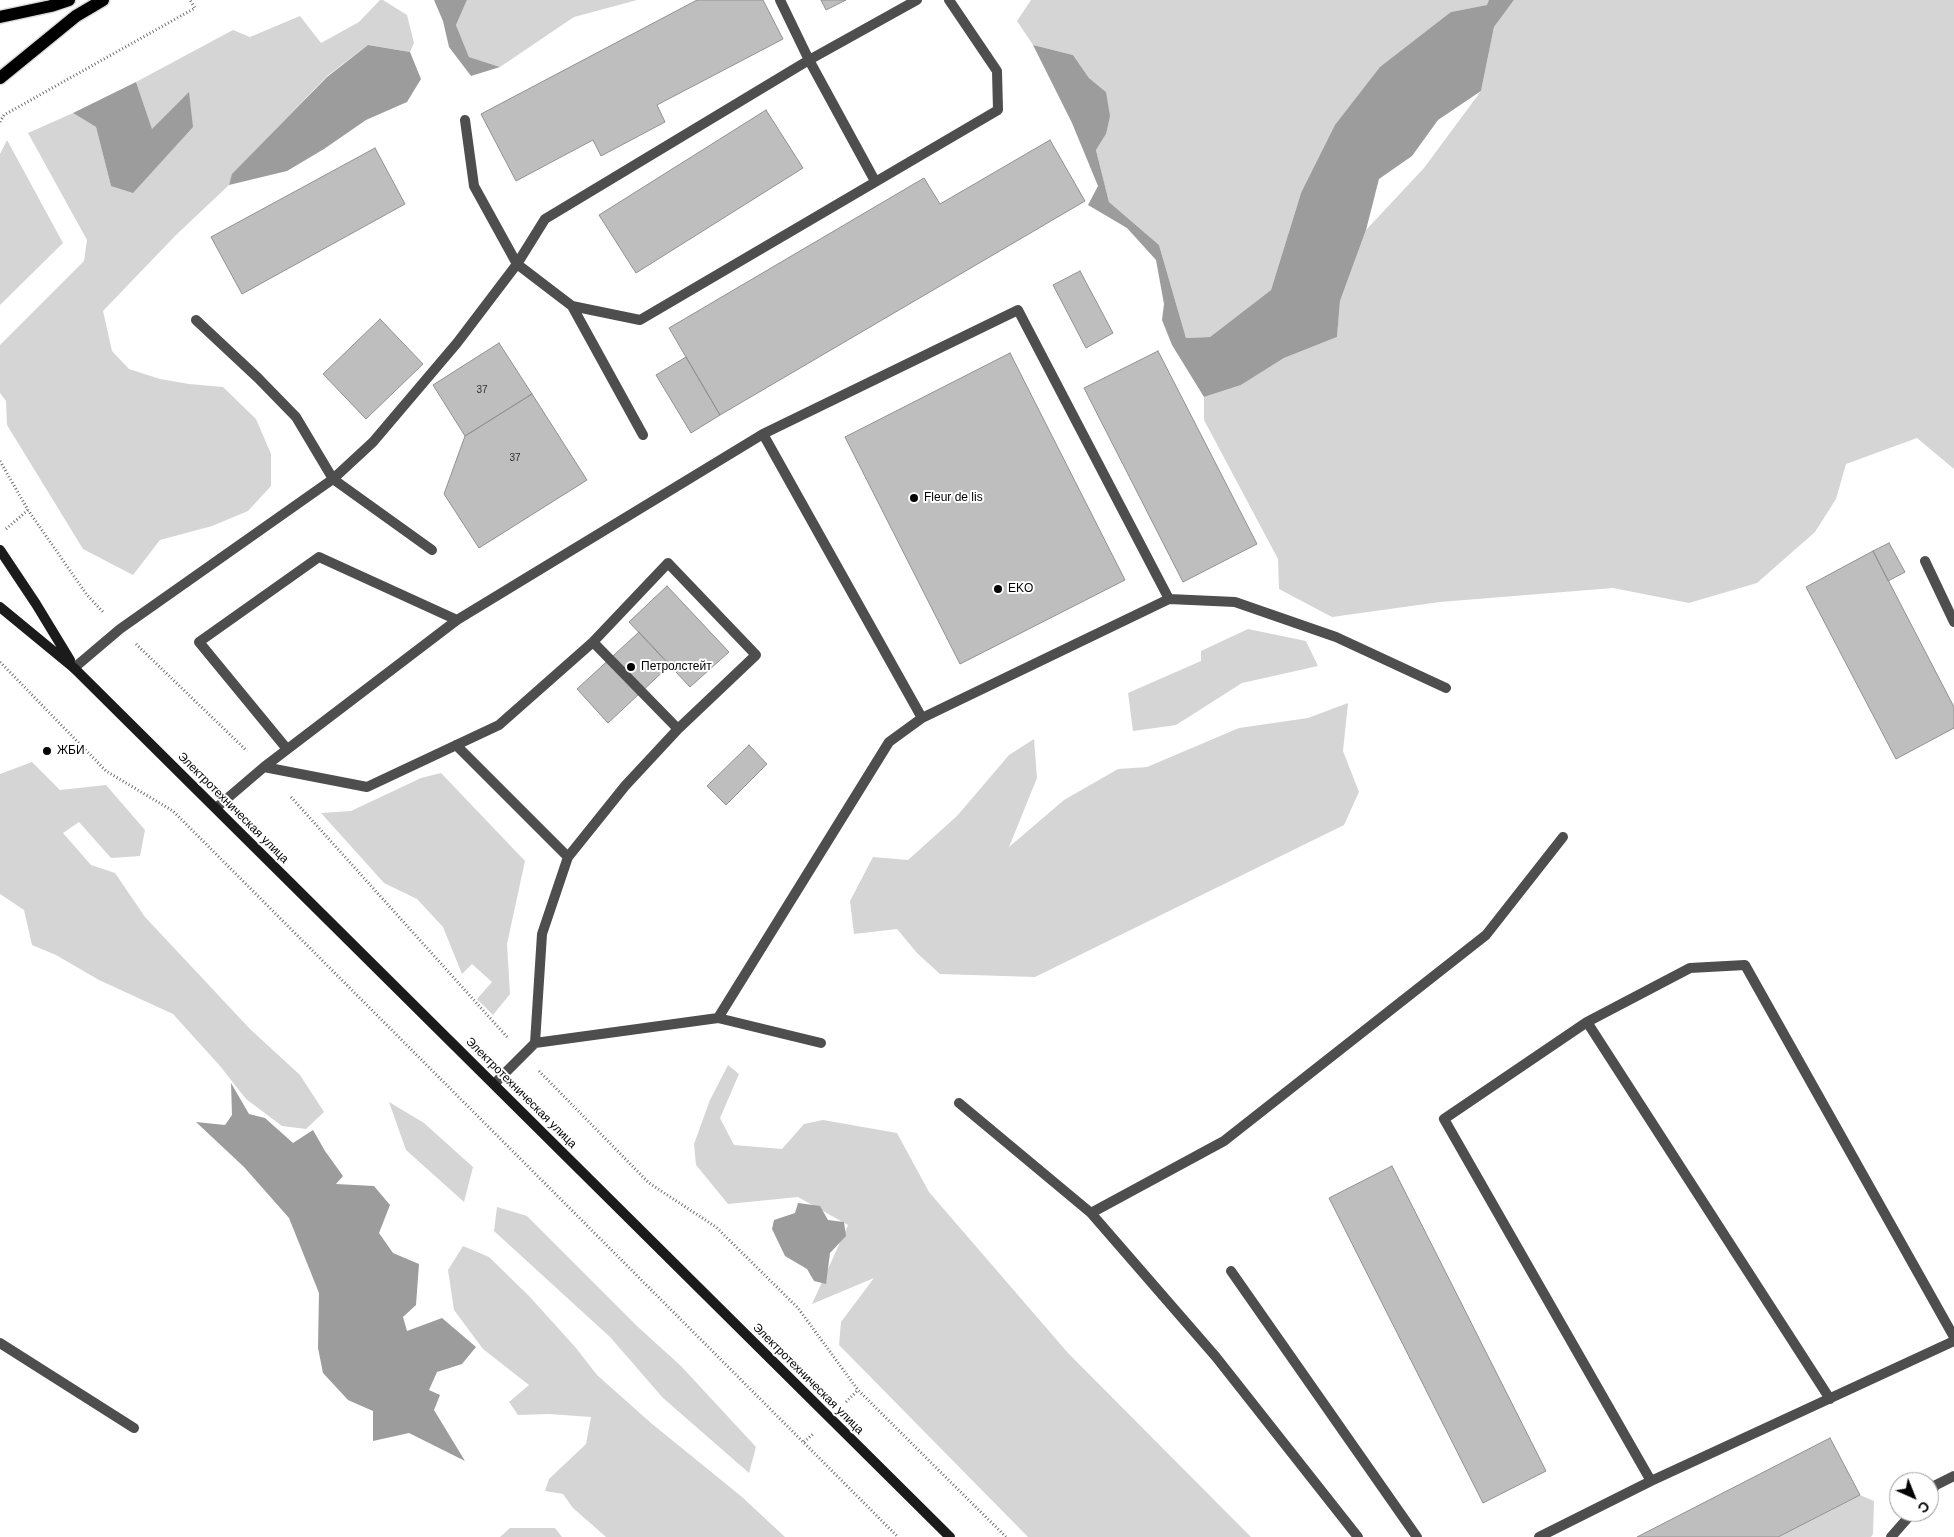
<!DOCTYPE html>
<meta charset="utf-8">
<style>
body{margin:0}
#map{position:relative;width:1954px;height:1537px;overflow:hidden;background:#fff;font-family:Helvetica,sans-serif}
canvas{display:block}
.north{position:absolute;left:1889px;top:1472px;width:50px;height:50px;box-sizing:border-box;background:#fff;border:1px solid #999;border-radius:50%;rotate:136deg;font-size:14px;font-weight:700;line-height:20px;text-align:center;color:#000}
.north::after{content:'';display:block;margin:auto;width:18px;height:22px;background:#000;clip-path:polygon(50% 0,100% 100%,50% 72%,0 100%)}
</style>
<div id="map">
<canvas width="1954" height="1537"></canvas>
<div class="north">С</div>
</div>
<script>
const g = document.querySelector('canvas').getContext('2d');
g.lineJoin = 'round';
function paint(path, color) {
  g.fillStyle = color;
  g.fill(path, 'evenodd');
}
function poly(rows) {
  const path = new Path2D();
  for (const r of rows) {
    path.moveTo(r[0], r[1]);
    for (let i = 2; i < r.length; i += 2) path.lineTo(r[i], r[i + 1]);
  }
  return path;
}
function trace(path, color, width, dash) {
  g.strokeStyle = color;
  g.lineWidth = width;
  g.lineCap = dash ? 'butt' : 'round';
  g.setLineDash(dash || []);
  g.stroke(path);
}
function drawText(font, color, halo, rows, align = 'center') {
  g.font = font + ' Helvetica,sans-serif';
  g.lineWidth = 4;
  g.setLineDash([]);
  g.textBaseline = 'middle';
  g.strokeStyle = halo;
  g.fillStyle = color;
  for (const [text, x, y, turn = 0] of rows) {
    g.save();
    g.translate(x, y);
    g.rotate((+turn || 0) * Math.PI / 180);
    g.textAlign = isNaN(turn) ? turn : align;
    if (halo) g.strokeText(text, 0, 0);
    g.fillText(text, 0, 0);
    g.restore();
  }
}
const green = poly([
 [380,0,383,0,407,15,414,43,410,52,368,45,327,76,233,174,229,185,176,235,103,311,112,351,129,369,160,379,189,384,223,387,256,419,271,454,271,486,248,511,212,526,160,540,133,575,83,549,7,425,6,401,0,393,0,345,84,261,87,240,28,133,73,113,96,127,111,186,152,130,136,82,233,30,250,37,300,16,321,43,359,22],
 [467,0,637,0,574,17,500,67,469,57,456,25],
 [1031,0,1489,0,1488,5,1451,12,1301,193,1271,290,1210,337,1186,338,1159,245,1109,202,1096,150,1106,134,1106,92,1089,78,1073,55,1033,45,1017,21],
 [1514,0,1954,0,1954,469,1917,438,1846,464,1836,499,1815,532,1757,583,1689,603,1613,588,1440,602,1332,617,1279,589,1278,559,1204,420,1204,397,1241,385,1284,358,1337,337,1340,301,1366,230,1424,168,1481,91,1494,27],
 [7,140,63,243,0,305,0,154],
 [1248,629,1306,641,1318,666,1242,683,1176,725,1133,731,1128,693,1201,661,1201,651],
 [1348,703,1343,751,1359,792,1344,825,1035,977,940,974,917,953,897,929,854,934,850,901,873,857,908,860,957,816,1009,755,1034,739,1037,778,1009,847,1064,800,1118,769,1147,767,1239,728,1308,718],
 [32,762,60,790,106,785,145,830,140,856,111,858,79,822,63,833,91,865,115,873,145,917,250,1029,300,1075,324,1112,306,1129,282,1126,246,1099,220,1066,173,1014,99,980,56,955,32,945,24,910,0,894,0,774],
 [441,773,525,861,507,944,510,994,493,1015,477,999,492,982,472,964,462,974,443,927,417,899,384,883,321,813,351,811,421,778],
 [728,1065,739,1074,720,1118,734,1145,782,1149,804,1124,823,1120,897,1133,929,1192,1068,1353,1251,1537,1028,1537,839,1345,841,1322,874,1278,812,1304,848,1225,798,1197,728,1204,696,1165,694,1144,710,1100],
 [389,1102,424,1123,473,1167,464,1202,406,1150],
 [497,1207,527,1216,638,1327,681,1366,756,1447,749,1473,663,1398,610,1337,494,1231],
 [463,1246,489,1257,530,1297,576,1348,597,1375,651,1423,742,1497,785,1537,606,1537,573,1508,563,1494,545,1491,549,1479,586,1444,591,1417,549,1414,518,1415,509,1402,529,1385,483,1349,454,1310,448,1270],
 [1860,1495,1874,1501,1873,1534,1871,1537,1778,1537],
 [510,1528,555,1528,562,1537,500,1537]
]);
const water = poly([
 [434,0,467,0,456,25,469,57,500,67,471,76,449,47,443,21],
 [1489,0,1514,0,1494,27,1481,91,1438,120,1412,156,1379,179,1366,230,1340,301,1337,337,1284,358,1241,385,1204,397,1172,345,1162,320,1164,304,1156,260,1127,228,1088,205,1098,186,1072,123,1033,45,1073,55,1089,78,1106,92,1110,116,1106,134,1096,150,1109,202,1159,245,1186,338,1210,337,1271,290,1301,193,1335,125,1380,67,1451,12,1487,5],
 [368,45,410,52,421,79,407,102,366,120,324,149,287,171,229,185,232,174,327,77],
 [136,82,152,129,189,92,193,127,133,193,111,186,96,127,73,113],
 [231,1083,249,1114,265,1118,293,1143,313,1130,325,1151,343,1176,336,1184,374,1186,390,1205,379,1233,393,1253,419,1264,416,1305,403,1317,407,1331,442,1318,476,1347,462,1364,437,1372,429,1390,440,1395,434,1410,465,1461,409,1433,373,1441,373,1411,348,1400,323,1373,318,1348,319,1293,289,1218,244,1167,196,1122,225,1125,232,1115],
 [798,1203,820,1206,828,1220,844,1222,846,1236,830,1253,826,1284,814,1281,807,1269,785,1256,772,1229,774,1220,795,1213]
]);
const building = poly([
 [697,0,763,0,783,39,657,105,665,122,601,156,593,140,516,181,481,114,697,0],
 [821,0,846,0,826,10,821,0],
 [766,110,803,168,636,273,599,215,766,110],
 [1050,140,1085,201,720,415,669,328,924,178,940,204,1050,140],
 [375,148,405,204,242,294,211,237,375,148],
 [1080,271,1113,333,1086,348,1053,285,1080,271],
 [380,319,423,364,366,419,323,374,380,319],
 [499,343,532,394,465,436,433,385,499,343],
 [1158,351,1257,544,1183,582,1084,388,1158,351],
 [1010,353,1125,580,960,664,845,437,1010,353],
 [686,357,720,415,691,433,656,375,686,357],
 [532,394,587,480,479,548,444,494,465,436,532,394],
 [1889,543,1905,572,1888,581,1873,551,1889,543],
 [1873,551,1954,707,1954,728,1896,759,1806,587,1873,551],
 [667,586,729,652,690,687,629,622,667,586],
 [639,632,670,665,608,723,577,689,639,632],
 [749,745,767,764,726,805,707,786,749,745],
 [1392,1166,1546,1471,1483,1503,1329,1198,1392,1166],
 [1830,1438,1860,1495,1778,1537,1637,1537,1830,1438]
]);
const path = poly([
 [0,122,4,115,195,8,190,0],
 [0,461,28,510,87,595,103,612],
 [6,529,28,510],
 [136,644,247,751],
 [0,662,106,771,173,811,898,1537],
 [291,797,508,1038],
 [539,1071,649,1183,716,1227,798,1308,858,1390,1006,1537],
 [846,1402,858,1390],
 [804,1442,813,1434]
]);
const service = poly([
 [780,0,809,60,875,181],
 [465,120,474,186,517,264,572,306,640,320,998,110,997,71,949,0],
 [572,306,643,435],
 [196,320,258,378,296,417,333,479,432,550],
 [763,434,922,718],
 [1925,561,1954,622],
 [1169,599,1235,602,1336,637,1446,688],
 [593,642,668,563,756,655,678,729],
 [74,668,120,629,333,479,373,442,457,343,517,264,545,219,809,60,917,0],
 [456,745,568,857],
 [287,749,199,642,319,557,457,620],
 [264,767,457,620,763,434,1018,310,1169,599,922,718,889,742,718,1018,535,1043,494,1084],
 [216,808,264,767,367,787,499,725,593,642,678,729,625,786,568,857,542,934,535,1043],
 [718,1018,821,1043],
 [1587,1022,1830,1399],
 [959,1103,1091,1213,1216,1357,1358,1537],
 [1091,1213,1224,1141,1486,935,1563,837],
 [1231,1271,1417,1537],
 [0,1343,134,1428],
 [1651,1481,1444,1119,1587,1022,1690,968,1745,965,1954,1337],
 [1929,1493,1936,1485,1954,1476],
 [1539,1537,1651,1481,1954,1341],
 [1891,1537,1913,1512]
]);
const secondary = poly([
 [0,550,36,604,70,660],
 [0,607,74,668,950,1537]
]);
const primary = poly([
 [0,17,51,6,69,0],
 [0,78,76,16,103,0]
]);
const markers = [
 [914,498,5,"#000"],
 [998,589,5,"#000"],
 [631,667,5,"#000"],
 [47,751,5,"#000"]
];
const numberNames = [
 ["37",482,390],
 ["37",515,458]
];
const poiNames = [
 ["Fleur de lis",924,498],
 ["EKO",1008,589],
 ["Петролстейт",641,667],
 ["ЖБИ",57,751]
];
const streetNames = [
 ["Электротехническая улица",233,808,45],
 ["Электротехническая улица",521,1093,45],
 ["Электротехническая улица",808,1379,45]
];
paint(green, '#d5d5d5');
paint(water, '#9c9c9c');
paint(building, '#bebebe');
trace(building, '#929292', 1);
trace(primary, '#dbdbdb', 15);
trace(path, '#707070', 3, [1, 2.5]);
trace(service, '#4e4e4e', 10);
trace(secondary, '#1b1b1b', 10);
trace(primary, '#000', 12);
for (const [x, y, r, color] of markers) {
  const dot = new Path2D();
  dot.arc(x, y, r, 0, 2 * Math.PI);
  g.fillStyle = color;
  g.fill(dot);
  trace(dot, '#fff', 2);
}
drawText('10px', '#303030', null, numberNames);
drawText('12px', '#000', '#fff', poiNames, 'left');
drawText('12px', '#000', '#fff', streetNames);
</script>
